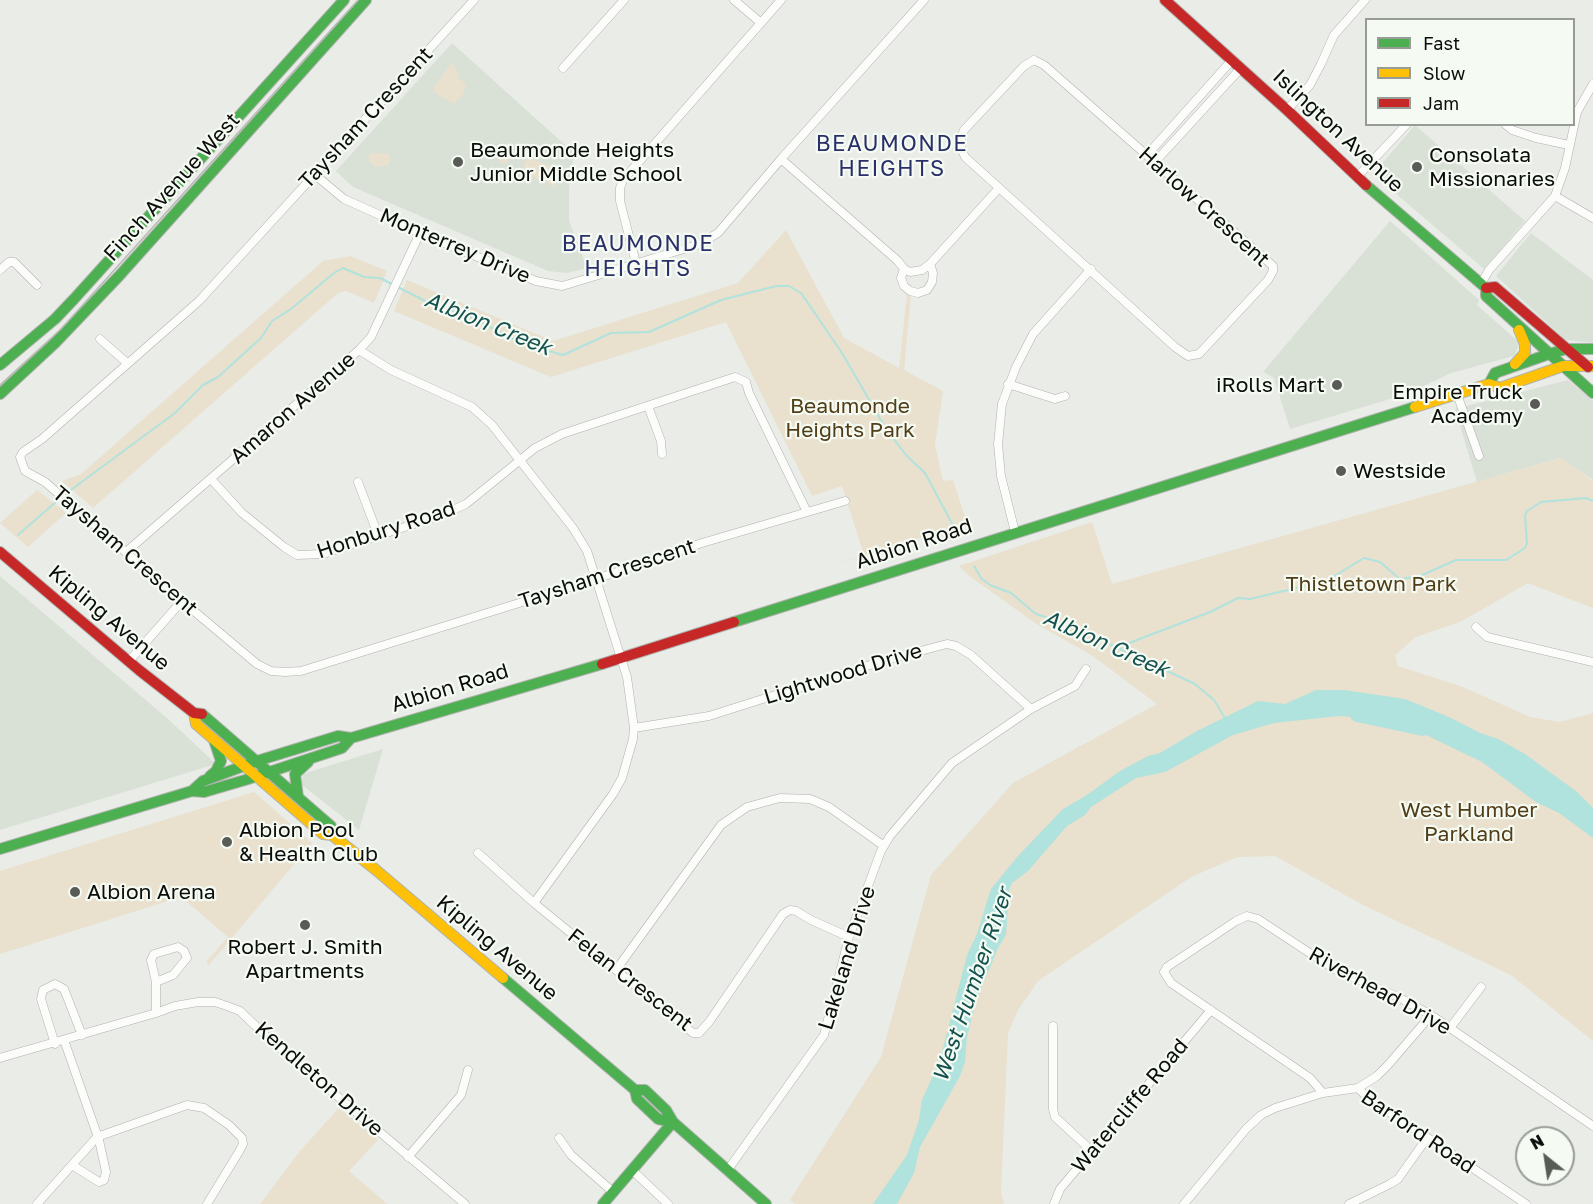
<!DOCTYPE html>
<style>
body{margin:0}
#map{position:relative;width:1593px;height:1204px;overflow:hidden;background:#e9ece7;font-family:"Golos Text",sans-serif}
canvas{display:block}
.legend{position:absolute;left:1365px;top:18px;width:210px;height:108px;box-sizing:border-box;background:#f5fbf3;border:2px solid #979c96;margin:0;padding:8px 10px;list-style:none;font-size:18px;color:#0b0d0a}
.legend li{display:flex;align-items:center;gap:12px;height:30px}
.legend b{width:30px;border:2px solid #979c96}
.north{position:absolute;left:1515px;top:1126px;width:60px;height:60px;box-sizing:border-box;background:#f5fbf3;border:2px solid #979c96;border-radius:50%;rotate:330deg;font-size:16px;font-weight:700;line-height:24px;text-align:center;color:#0b0d0a}
.north::after{content:'';display:block;margin:auto;width:21px;height:27px;background:#595b57;clip-path:polygon(50% 0,100% 100%,50% 72%,0 100%)}
</style>
<div id="map">
<canvas width="1593" height="1204"></canvas>
<ul class="legend">
<li><b style="height:8px;background:#4caf50"></b>Fast</li>
<li><b style="height:8px;background:#ffc107"></b>Slow</li>
<li><b style="height:8px;background:#c62828"></b>Jam</li>
</ul>
<div class="north">N</div>
</div>
<script>
const g = document.querySelector('canvas').getContext('2d');
g.lineJoin = 'round';
function paint(path, color) {
  g.fillStyle = color;
  g.fill(path, 'evenodd');
}
function poly(rows) {
  const path = new Path2D();
  for (const r of rows) {
    path.moveTo(r[0], r[1]);
    for (let i = 2; i < r.length; i += 2) path.lineTo(r[i], r[i + 1]);
  }
  return path;
}
function trace(path, color, width, dash) {
  g.strokeStyle = color;
  g.lineWidth = width;
  g.lineCap = dash ? 'butt' : 'round';
  g.setLineDash(dash || []);
  g.stroke(path);
}
function drawText(font, color, halo, rows, align = 'center') {
  g.font = font + ' "Golos Text",sans-serif';
  g.lineWidth = 4.5;
  g.setLineDash([]);
  g.textBaseline = 'middle';
  g.strokeStyle = halo;
  g.fillStyle = color;
  for (const [text, x, y, turn = 0] of rows) {
    g.save();
    g.translate(x, y);
    g.rotate((+turn || 0) * Math.PI / 180);
    g.textAlign = isNaN(turn) ? turn : align;
    if (halo) g.strokeText(text, 0, 0);
    g.fillText(text, 0, 0);
    g.restore();
  }
}
const built = poly([
 [452,43,574,153,569,188,569,221,587,268,567,273,548,271,353,187,336,171],
 [1415,125,1525,221,1484,269,1373,174],
 [1390,221,1479,300,1477,305,1520,343,1514,356,1451,373,1407,394,1290,429,1274,378,1263,372],
 [1531,233,1593,280,1593,343,1566,340,1496,276],
 [1568,380,1593,401,1593,480,1560,458,1477,482,1455,409],
 [0,576,168,719,216,764,0,830],
 [383,749,359,830,301,784,303,775,309,772]
]);
const green = poly([
 [450,64,454,65,458,73,457,77,466,84,464,93,454,104,432,91],
 [507,143,510,148,511,158,506,163,502,163,496,158,495,152,500,147],
 [370,153,389,154,391,159,388,165,376,167,371,163,368,158],
 [528,157,555,168,554,177,557,187,521,172],
 [786,230,844,338,899,368,907,294,911,295,904,370,943,391,935,445,943,481,953,480,967,523,835,565,864,555,842,486,812,496,726,322,551,377,394,311,407,280,553,341,738,283],
 [350,256,387,271,374,303,346,291,338,293,93,508,62,481,81,474,323,261],
 [1561,458,1593,481,1593,608,1528,583,1460,622,1416,637,1395,655,1398,666,1463,687,1530,717,1560,722,1593,713,1593,1041,1511,975,1363,905,1275,856,1237,857,1191,877,1038,981,1018,1010,1008,1033,1001,1192,1004,1204,795,1204,790,1200,881,1057,931,875,1013,783,1157,704,1093,656,1035,623,968,575,959,566,1092,522,1112,584],
 [37,490,66,513,28,547,0,523],
 [254,792,312,843,209,965,206,962,228,937,181,897,0,954,0,871],
 [339,1108,378,1140,349,1171,387,1204,260,1204,300,1151]
]);
const water = poly([
 [1316,690,1344,690,1405,699,1449,717,1480,733,1498,739,1525,754,1577,792,1593,808,1593,838,1559,813,1536,802,1482,762,1393,719,1339,716,1274,723,1233,735,1165,772,1136,778,1091,807,1085,815,1067,826,1028,871,1012,883,1009,890,1006,935,998,948,976,1001,967,1037,965,1062,960,1076,920,1147,914,1173,897,1204,873,1204,907,1155,919,1120,922,1100,940,1060,967,955,977,934,991,889,1018,856,1063,809,1087,795,1120,771,1148,756,1160,753,1197,731,1258,701,1285,704]
]);
const stream = poly([
 [18,535,64,495,175,413,203,385,218,377,261,338,272,321,291,309,334,273,343,268,364,277,380,278,431,304,471,317,521,343,563,355,611,333,649,332,721,300,776,286,789,286,801,293,842,353,886,429,906,455,925,473,954,527],
 [974,566,981,578,990,585,1011,593,1036,614,1067,624,1195,684,1214,700,1225,718],
 [1116,648,1210,612,1238,598,1250,599,1326,581,1364,558,1380,562,1400,579,1420,576,1456,560,1506,560,1525,548,1527,543,1525,516,1527,511,1541,502,1586,498,1593,501]
]);
const river = poly([
 [1357,715,1423,729]
]);
const street = poly([
 [474,0,199,301,42,439,23,452,20,457,25,471,45,482,182,601,257,664,271,671,285,672,301,671,596,579,702,543,845,501],
 [734,0,761,23],
 [1034,60,1044,65,1273,266,1273,271,1268,280,1199,354,1188,356,1175,347,965,157,961,148,961,138,964,130,1024,66,1034,60],
 [563,68,624,0],
 [1287,110,1310,85,1321,64,1334,35,1365,0],
 [1505,124,1512,130,1536,138,1569,145],
 [1147,155,1232,60],
 [781,159,898,261,904,269,901,278,904,286,910,291,918,293,927,290,932,282,933,273,930,264,999,188],
 [1155,162,1241,68],
 [314,174,344,199,420,233,536,281,562,286,569,284,697,245,718,233,781,159,924,0],
 [1357,177,1407,124],
 [1555,196,1593,218],
 [636,263,620,201,620,188,623,180,781,0],
 [904,269,910,272,922,270,930,264],
 [0,270,9,262,14,262,37,285],
 [1481,284,1489,270,1555,196,1565,168,1577,112,1593,84],
 [100,339,127,363],
 [359,350,391,370,472,407,492,425,573,528,587,551,596,579,627,677,634,728,633,739,622,778,613,794,534,903],
 [1008,384,1055,399,1065,396],
 [1457,394,1479,456],
 [648,406,661,441,662,454],
 [211,479,242,513,284,547,297,555,323,554,444,514,466,504,535,448,562,434,735,377,746,382,749,393,807,512],
 [358,482,378,535],
 [1015,532,1001,476,998,444,1002,404,1016,367,1033,334,1091,269],
 [126,552,359,350,371,337,420,233],
 [1476,627,1487,637,1593,662],
 [129,661,182,601],
 [634,728,709,716,886,660,947,644,956,646,971,655,1031,709],
 [478,853,534,903,693,1033,699,1033,709,1022,783,914,790,910,796,911,811,920,849,937],
 [616,970,721,825,747,807,780,798,810,799,829,807,884,846],
 [156,982,173,975,187,958,184,951,178,947,154,954,151,960,156,982,156,1013],
 [1053,1026,1053,1109,1055,1117,1093,1152],
 [1450,1028,1481,987],
 [64,1040,99,1140,106,1172,104,1180,99,1182,72,1165],
 [55,1044,41,999,43,990,55,984,64,989,82,1035],
 [0,1058,156,1013,175,1006,198,1002,215,1002,227,1006,240,1011,266,1036,465,1204],
 [1358,1088,1377,1076,1388,1065,1431,1015],
 [559,1138,571,1155,613,1192],
 [408,1157,461,1095,468,1070],
 [632,1170,668,1204],
 [727,1171,824,1035,849,937,881,851,890,836,952,763,1031,709,1075,686,1086,669],
 [37,1204,97,1137,187,1105,204,1108,229,1125,242,1138,243,1144,240,1150,207,1204],
 [1054,1204,1060,1189,1211,1010],
 [1184,1204,1246,1129,1261,1115,1275,1108,1323,1093],
 [1349,1204,1390,1184,1398,1179,1427,1138],
 [1526,1204,1367,1097,1358,1088,1323,1093,1310,1078,1171,983,1164,972,1167,967,1236,921,1247,916,1258,919,1334,969,1398,997,1431,1015,1593,1126]
]);
const fast = poly([
 [1366,185,1486,288,1486,296,1593,393],
 [0,365,55,319,74,299,344,0],
 [1489,384,1495,373,1549,354,1566,349,1593,349],
 [0,394,55,343,119,276,366,0],
 [734,622,1415,407],
 [202,714,331,826,332,835],
 [210,776,216,771,221,761,214,740],
 [192,791,203,781,257,761,338,736,351,738,602,664],
 [298,797,295,774,308,762],
 [0,849,192,791,204,792,245,780,342,748,351,738],
 [503,978,635,1090,645,1090,666,1110,673,1122,766,1204],
 [635,1090,637,1099,658,1119,673,1122],
 [603,1204,673,1122]
]);
const slow = poly([
 [1515,364,1525,353,1525,344,1519,330],
 [1415,407,1489,384,1500,388,1563,366,1593,366],
 [194,713,196,724,323,834,332,835,376,870,503,978]
]);
const jam = poly([
 [1165,0,1287,110,1366,185],
 [1486,288,1495,287,1588,367],
 [0,552,139,670,194,713,202,714],
 [602,664,734,622]
]);
const tram = poly([
 [0,385,61,329,358,0]
]);
const markers = [
 [458,162,6,"#595b57"],
 [1417,167,6,"#595b57"],
 [1337,385,6,"#595b57"],
 [1535,404,6,"#595b57"],
 [1341,471,6,"#595b57"],
 [227,842,6,"#595b57"],
 [75,892,6,"#595b57"],
 [305,925,6,"#595b57"]
];
const streetNames = [
 ["Taysham Crescent",366,118,-47],
 ["Islington Avenue",1338,131,43],
 ["Finch Avenue West",172,187,-48],
 ["Harlow Crescent",1204,207,42],
 ["Monterrey Drive",455,246,23],
 ["Amaron Avenue",293,408,-41],
 ["Honbury Road",386,530,-18],
 ["Albion Road",914,544,-18],
 ["Taysham Crescent",125,551,41],
 ["Taysham Crescent",607,574,-18],
 ["Kipling Avenue",109,618,40],
 ["Lightwood Drive",843,674,-17],
 ["Albion Road",450,688,-17],
 ["Kipling Avenue",497,948,40],
 ["Lakeland Drive",847,958,-73],
 ["Felan Crescent",630,980,38],
 ["Riverhead Drive",1380,991,29],
 ["Kendleton Drive",319,1079,41],
 ["Watercliffe Road",1130,1106,-50],
 ["Barford Road",1418,1132,34]
];
const poiNames = [
 ["Beaumonde Heights",470,150],
 ["Junior Middle School",470,174],
 ["Consolata",1429,155],
 ["Missionaries",1429,179],
 ["iRolls Mart",1325,385,"right"],
 ["Empire Truck",1523,392,"right"],
 ["Academy",1523,416,"right"],
 ["Westside",1353,471],
 ["Albion Pool",239,830],
 ["& Health Club",239,854],
 ["Albion Arena",87,892],
 ["Robert J. Smith",305,947,"center"],
 ["Apartments",305,971,"center"]
];
const parkNames = [
 ["Beaumonde",850,406],
 ["Heights Park",850,430],
 ["Thistletown Park",1371,584],
 ["West Humber",1469,810],
 ["Parkland",1469,834]
];
const neighbourhoodNames = [
 ["BEAUMONDE",892,144],
 ["HEIGHTS",892,169],
 ["BEAUMONDE",638,244],
 ["HEIGHTS",638,269]
];
const waterNames = [
 ["Albion Creek",488,324,22],
 ["Albion Creek",1106,644,24],
 ["West Humber River",973,985,-71]
];
paint(built, '#d9e1d7');
paint(green, '#e9e0cd');
paint(water, '#b0e2de');
trace(stream, '#b0e2de', 2);
trace(river, '#b0e2de', 14);
trace(street, '#b0b2ae', 9);
trace(fast, '#b0b2ae', 12);
trace(slow, '#b0b2ae', 12);
trace(jam, '#b0b2ae', 12);
trace(street, '#fcfcfb', 8);
trace(fast, '#4caf50', 10);
trace(slow, '#ffc107', 10);
trace(jam, '#c62828', 10);
trace(tram, '#b8b9b7', 1.5);
for (const [x, y, r, color] of markers) {
  const dot = new Path2D();
  dot.arc(x, y, r, 0, 2 * Math.PI);
  g.fillStyle = color;
  g.fill(dot);
  trace(dot, '#f5fbf3', 2);
}
drawText('21px', '#0b0d0a', '#f5fbf3', streetNames);
drawText('21px', '#0b0d0a', '#f5fbf3', poiNames, 'left');
drawText('21px', '#513d17', '#f5fbf3', parkNames);
g.letterSpacing = '1.5px';
drawText('22px', '#292f68', '#f5fbf3', neighbourhoodNames);
g.letterSpacing = '0px';
drawText('italic 22px', '#14514f', '#f5fbf3', waterNames);
</script>
